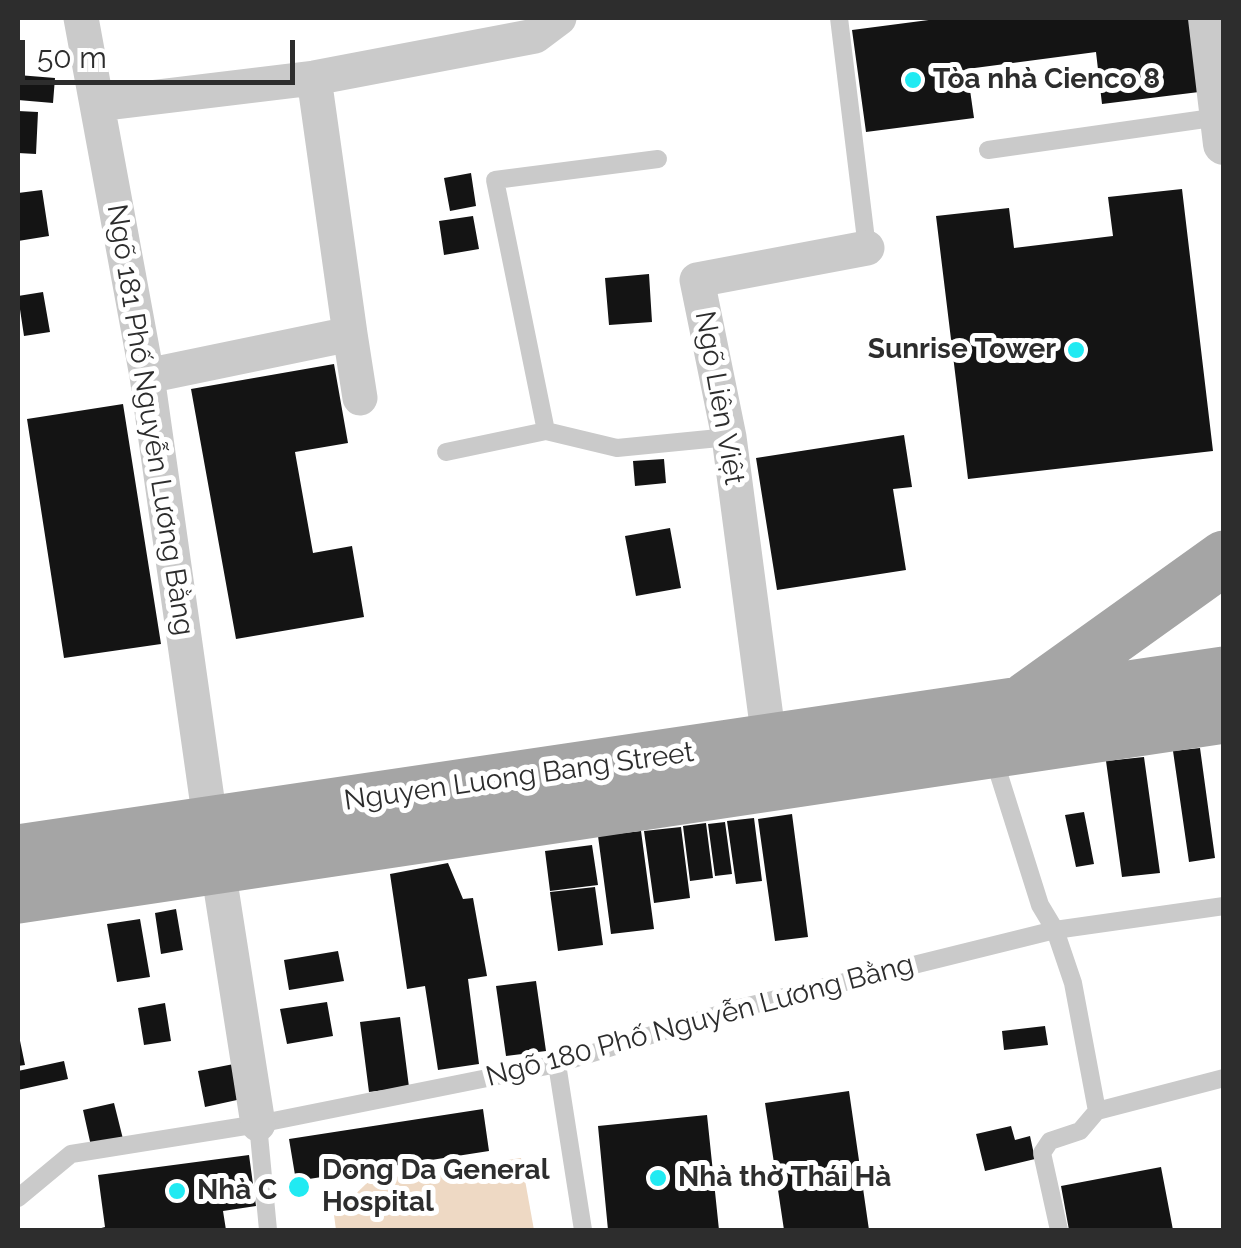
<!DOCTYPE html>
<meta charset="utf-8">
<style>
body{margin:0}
#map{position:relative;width:1241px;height:1248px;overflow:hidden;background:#fff;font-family:Raleway,sans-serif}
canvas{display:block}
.frame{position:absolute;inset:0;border:20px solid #2d2d2d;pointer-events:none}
.scale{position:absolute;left:20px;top:40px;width:275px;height:45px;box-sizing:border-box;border:5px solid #2d2d2d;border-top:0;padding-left:12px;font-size:30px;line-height:35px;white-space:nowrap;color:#2d2d2d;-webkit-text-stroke:8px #fff;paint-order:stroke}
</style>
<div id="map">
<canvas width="1241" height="1248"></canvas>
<div class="frame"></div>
<div class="scale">50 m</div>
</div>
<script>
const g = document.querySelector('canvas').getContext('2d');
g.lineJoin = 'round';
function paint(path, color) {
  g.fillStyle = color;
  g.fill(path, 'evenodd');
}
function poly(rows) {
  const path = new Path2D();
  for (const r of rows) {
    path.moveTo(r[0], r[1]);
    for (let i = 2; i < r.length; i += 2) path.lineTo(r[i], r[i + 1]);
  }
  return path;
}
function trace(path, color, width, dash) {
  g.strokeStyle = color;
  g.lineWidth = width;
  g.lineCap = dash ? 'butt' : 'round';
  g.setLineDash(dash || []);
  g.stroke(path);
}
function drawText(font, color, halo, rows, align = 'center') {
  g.font = font + ' Raleway,sans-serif';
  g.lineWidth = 10;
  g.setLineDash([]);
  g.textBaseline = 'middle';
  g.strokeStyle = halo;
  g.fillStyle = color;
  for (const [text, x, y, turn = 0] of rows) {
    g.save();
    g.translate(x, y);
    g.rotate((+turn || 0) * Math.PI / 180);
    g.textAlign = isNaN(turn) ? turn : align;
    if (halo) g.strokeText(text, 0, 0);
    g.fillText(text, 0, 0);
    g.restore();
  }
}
const water = poly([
 [521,1158,534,1230,336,1230,334,1215,369,1181]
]);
const building = poly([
 [944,18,1189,18,1199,92,1102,104,1096,52,967,69,974,118,866,132,852,30],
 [18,75,55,78,53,103,18,100],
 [18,111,38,112,36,154,18,153],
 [471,173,476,206,450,211,444,178],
 [1182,189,1213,451,968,479,936,216,1009,208,1014,248,1113,236,1108,197],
 [42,190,49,236,18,241,18,193],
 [473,216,479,249,444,255,439,221],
 [649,274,652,322,609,325,605,278],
 [43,292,50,332,24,336,18,296],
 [334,364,348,443,295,452,313,553,352,546,364,617,236,639,191,389],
 [123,404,161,644,64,658,27,419],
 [904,435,912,487,893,489,906,570,777,590,756,458],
 [664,459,666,483,635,486,633,461],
 [670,528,681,588,636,596,625,536],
 [1200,748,1215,858,1189,862,1173,751],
 [1144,757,1160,873,1122,877,1106,761],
 [1084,812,1094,864,1076,867,1065,815],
 [792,814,808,937,775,941,758,819],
 [754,818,762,881,736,884,727,821],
 [725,822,732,874,715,876,708,824],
 [706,823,713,878,690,881,683,826],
 [681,827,690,898,654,903,644,831],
 [641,831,654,929,611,934,598,836],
 [592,845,598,885,550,891,545,851],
 [448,863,463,899,473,898,487,976,468,979,479,1064,438,1070,425,986,407,989,390,874],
 [595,887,603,945,558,951,550,892],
 [176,909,183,950,161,954,155,913],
 [140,919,150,977,117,982,107,924],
 [338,951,344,981,289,990,284,960],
 [536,981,546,1051,506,1056,496,986],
 [327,1002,333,1036,287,1044,280,1009],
 [165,1003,171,1041,144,1045,138,1008],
 [400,1017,409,1087,369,1092,360,1022],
 [1045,1026,1048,1045,1004,1050,1002,1031],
 [18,1031,25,1065,18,1066],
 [64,1061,68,1079,18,1090,18,1071],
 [239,1063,246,1098,205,1107,198,1071],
 [849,1091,869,1230,784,1230,765,1103],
 [114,1103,123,1139,91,1146,83,1110],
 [483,1109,489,1151,296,1181,289,1139],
 [707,1115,719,1230,608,1230,598,1126],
 [1011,1126,1015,1140,1030,1136,1035,1159,985,1171,976,1134],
 [249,1155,256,1206,223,1211,226,1230,94,1230,105,1227,98,1175],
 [1161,1167,1173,1230,1069,1230,1061,1186]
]);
const service = poly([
 [839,18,867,248],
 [988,150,1219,117],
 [546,431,495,180,658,159],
 [446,452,546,431,617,448,729,437],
 [993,756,1040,905,1055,930,1073,983,1097,1111],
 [557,1064,583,1230],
 [258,1124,268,1230],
 [18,1198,71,1154,258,1124,557,1064,736,1009,1055,930,1224,906],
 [1059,1230,1042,1153,1050,1141,1080,1131,1097,1111,1224,1078]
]);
const minor = poly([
 [81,18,147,376,207,799,258,1124],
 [99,104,314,78,535,36,559,18],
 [350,334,360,398],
 [147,376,350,334,314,78],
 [769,740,729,437,697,280,867,248]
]);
const tertiary = poly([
 [1209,18,1224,144]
]);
const primary = poly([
 [1027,699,1224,558],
 [18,852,1224,674],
 [18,896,1224,716]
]);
const markers = [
 [913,80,10,"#21eaf2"],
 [1076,350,10,"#21eaf2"],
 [658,1178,10,"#21eaf2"],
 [299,1187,12,"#21eaf2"],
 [177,1191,10,"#21eaf2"]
];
const poiNames = [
 ["Tòa nhà Cienco 8",933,80],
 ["Sunrise Tower",1056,350,"right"],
 ["Dong Da General",322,1171],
 ["Hospital",322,1203],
 ["Nhà thờ Thái Hà",678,1178],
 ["Nhà C",197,1191]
];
const streetNames = [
 ["Ngõ Liên Việt",719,398,80],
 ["Ngõ 181 Phố Nguyễn Lương Bằng",150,420,81],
 ["Nguyen Luong Bang Street",519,777,-8],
 ["Ngõ 180 Phố Nguyễn Lương Bằng",700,1021,-15]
];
paint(water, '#eed9c4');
paint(building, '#141414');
trace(service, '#cacaca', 18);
trace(minor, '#cacaca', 35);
trace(tertiary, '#cacaca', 42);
trace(primary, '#a5a5a5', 55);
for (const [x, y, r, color] of markers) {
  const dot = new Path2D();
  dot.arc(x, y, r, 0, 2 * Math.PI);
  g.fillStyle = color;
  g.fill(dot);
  trace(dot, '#fff', 4);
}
drawText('bold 28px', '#2d2d2d', '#fff', poiNames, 'left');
drawText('28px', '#2d2d2d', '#fff', streetNames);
</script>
